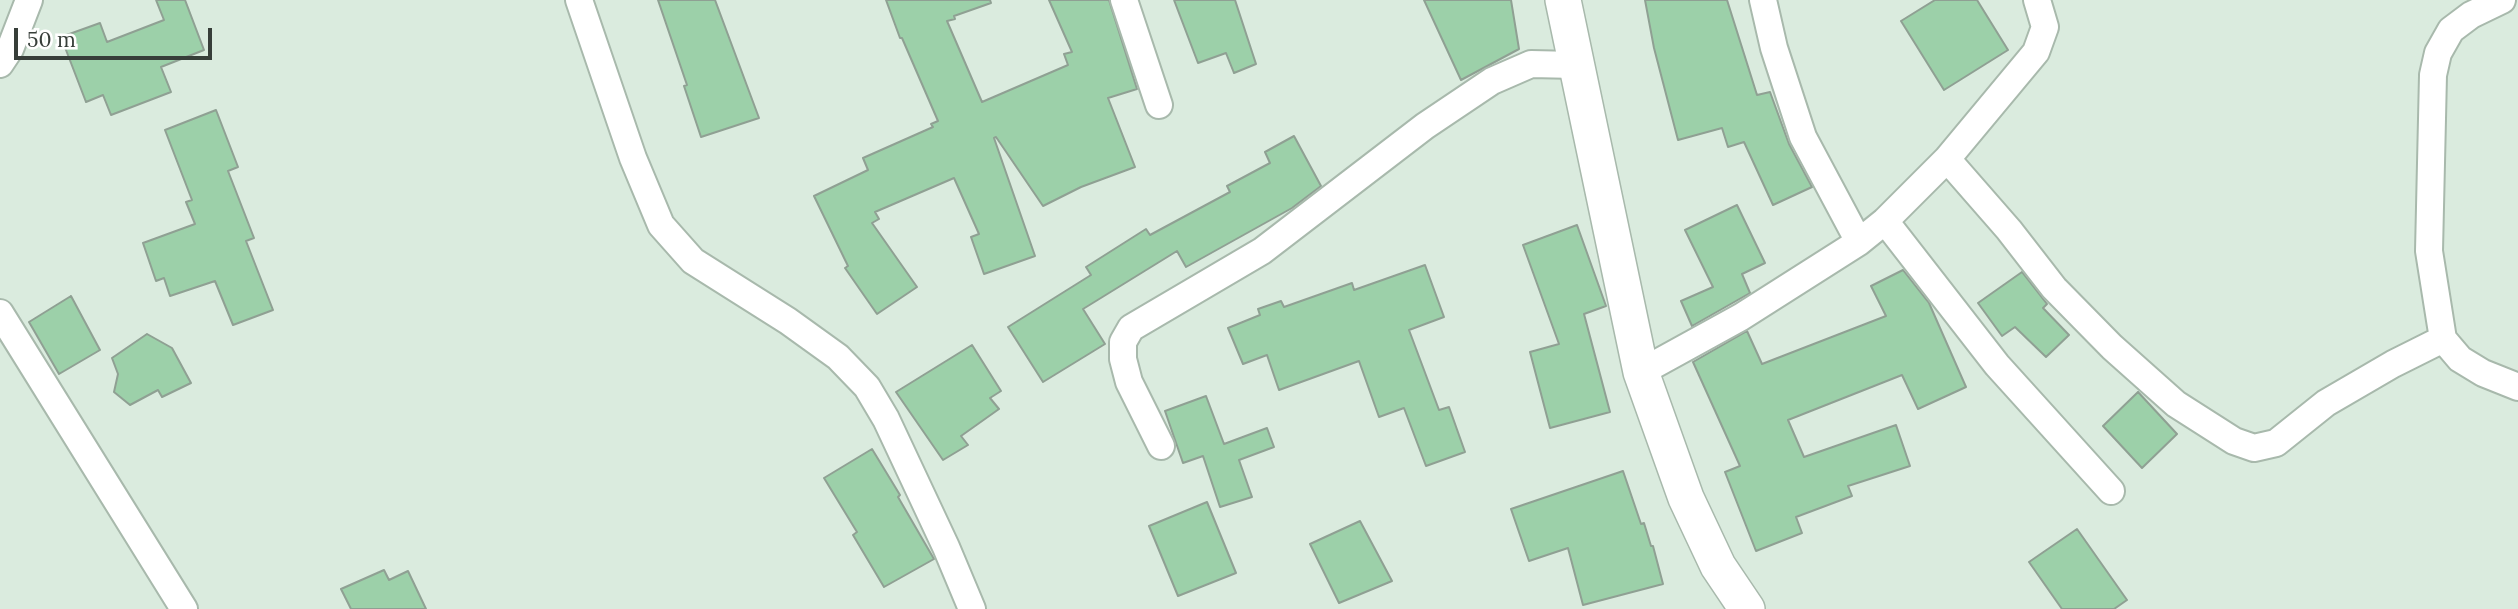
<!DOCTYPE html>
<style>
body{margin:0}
#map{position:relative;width:2518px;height:609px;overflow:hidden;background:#daebde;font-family:Lora,serif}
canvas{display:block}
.scale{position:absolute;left:14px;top:28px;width:198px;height:32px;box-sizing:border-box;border:4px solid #373e39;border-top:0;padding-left:9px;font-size:21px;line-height:24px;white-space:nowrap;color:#373e39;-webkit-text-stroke:5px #fff;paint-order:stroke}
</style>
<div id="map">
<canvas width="2518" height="609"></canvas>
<div class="scale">50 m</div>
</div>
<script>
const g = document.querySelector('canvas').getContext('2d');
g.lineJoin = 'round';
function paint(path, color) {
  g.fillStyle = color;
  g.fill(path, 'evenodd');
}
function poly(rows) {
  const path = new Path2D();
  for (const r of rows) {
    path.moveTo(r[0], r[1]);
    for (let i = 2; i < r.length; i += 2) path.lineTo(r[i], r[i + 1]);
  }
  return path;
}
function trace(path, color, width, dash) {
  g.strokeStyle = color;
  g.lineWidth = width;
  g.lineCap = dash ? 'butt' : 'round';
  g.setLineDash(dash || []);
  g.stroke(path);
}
const building = poly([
 [156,0,185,0,204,50,161,67,171,92,111,115,103,95,86,102,61,37,100,23,107,42,164,20,156,0],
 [658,0,715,0,759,118,701,137,684,86,687,85,658,0],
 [886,0,990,0,991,3,954,16,955,19,947,21,982,102,1068,65,1064,54,1072,52,1049,0,1109,0,1137,89,1108,98,1135,167,1081,187,1043,206,996,137,994,138,1035,256,984,274,971,237,979,234,954,178,875,212,879,219,872,223,917,287,877,314,845,268,848,266,814,196,868,170,863,158,933,127,931,124,938,121,902,38,900,38,886,0],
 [1174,0,1235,0,1256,64,1234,73,1226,53,1198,63,1174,0],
 [1424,0,1511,0,1519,49,1461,80,1424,0],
 [1645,0,1727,0,1757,95,1770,92,1789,144,1812,187,1773,205,1744,142,1728,147,1722,128,1678,140,1654,48,1645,0],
 [1935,0,1977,0,2008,50,1944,90,1901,21,1935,0],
 [216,110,238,167,228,171,254,238,246,241,273,310,233,325,215,281,170,296,164,278,156,281,143,243,195,224,186,202,192,200,165,130,216,110],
 [1294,136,1321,186,1292,208,1186,267,1177,251,1083,309,1105,344,1043,382,1008,327,1091,275,1086,267,1146,229,1150,235,1230,192,1227,186,1270,163,1265,152,1294,136],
 [1737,205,1765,263,1742,274,1750,293,1692,326,1681,301,1713,287,1685,230,1737,205],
 [1577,225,1606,306,1584,314,1610,412,1550,428,1530,352,1559,344,1523,245,1577,225],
 [1425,265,1444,317,1409,330,1439,410,1449,407,1465,452,1426,466,1404,408,1379,417,1359,361,1279,390,1267,355,1243,364,1228,328,1260,315,1258,309,1281,301,1284,307,1352,283,1354,290,1425,265],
 [1903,270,1929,303,1966,387,1918,409,1902,375,1788,420,1804,457,1896,425,1910,466,1848,486,1852,496,1796,517,1802,533,1756,551,1725,472,1740,466,1693,362,1747,331,1762,364,1886,316,1871,286,1903,270],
 [2022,272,2047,304,2043,308,2069,335,2046,357,2015,327,2002,336,1978,303,2022,272],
 [71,296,100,350,59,374,29,322,71,296],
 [147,334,172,348,191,383,162,397,158,390,130,405,114,392,118,374,112,358,147,334],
 [972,345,1001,391,990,398,999,409,961,436,968,445,943,460,896,392,972,345],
 [2138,392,2177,434,2142,468,2103,426,2138,392],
 [1206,396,1224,444,1267,428,1274,447,1239,460,1252,497,1220,507,1203,456,1183,463,1165,411,1206,396],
 [872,449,900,495,898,497,934,559,884,587,853,535,857,532,824,478,872,449],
 [1623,471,1641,524,1644,523,1651,546,1653,546,1663,584,1583,605,1568,548,1529,561,1511,509,1623,471],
 [1207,502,1236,573,1178,596,1149,526,1207,502],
 [1360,521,1392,581,1339,603,1310,544,1360,521],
 [2077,529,2127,600,2114,609,2062,609,2029,562,2077,529],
 [384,570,389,580,408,571,426,609,351,609,341,589,384,570]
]);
const minor = poly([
 [579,0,633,158,661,225,693,261,788,321,838,357,867,387,886,419,946,547,972,609],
 [1124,0,1159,105],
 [1763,0,1774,48,1803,137,1859,242],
 [2502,0,2471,15,2451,30,2438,53,2433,75,2429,251,2443,339,2460,359,2483,373,2518,387],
 [0,64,10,49,29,0],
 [1947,159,2036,52,2045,27,2037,0],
 [1885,221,1997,365,2111,491],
 [0,313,184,609],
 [1641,372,1741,317,1859,242,1885,221,1947,159,2009,230,2054,288,2112,347,2176,404,2234,441,2254,448,2276,443,2326,403,2393,364,2443,339],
 [1161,446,1129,382,1123,359,1123,342,1131,328,1262,251,1425,126,1492,81,1531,64,1576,65]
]);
const major = poly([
 [1563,0,1641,372,1686,498,1718,566,1747,609]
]);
paint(building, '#9cd0a9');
trace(building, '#8fa093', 2);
trace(minor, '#a8b9ac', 30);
trace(major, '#a8b9ac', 38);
trace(minor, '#fff', 26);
trace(major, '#fff', 35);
</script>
